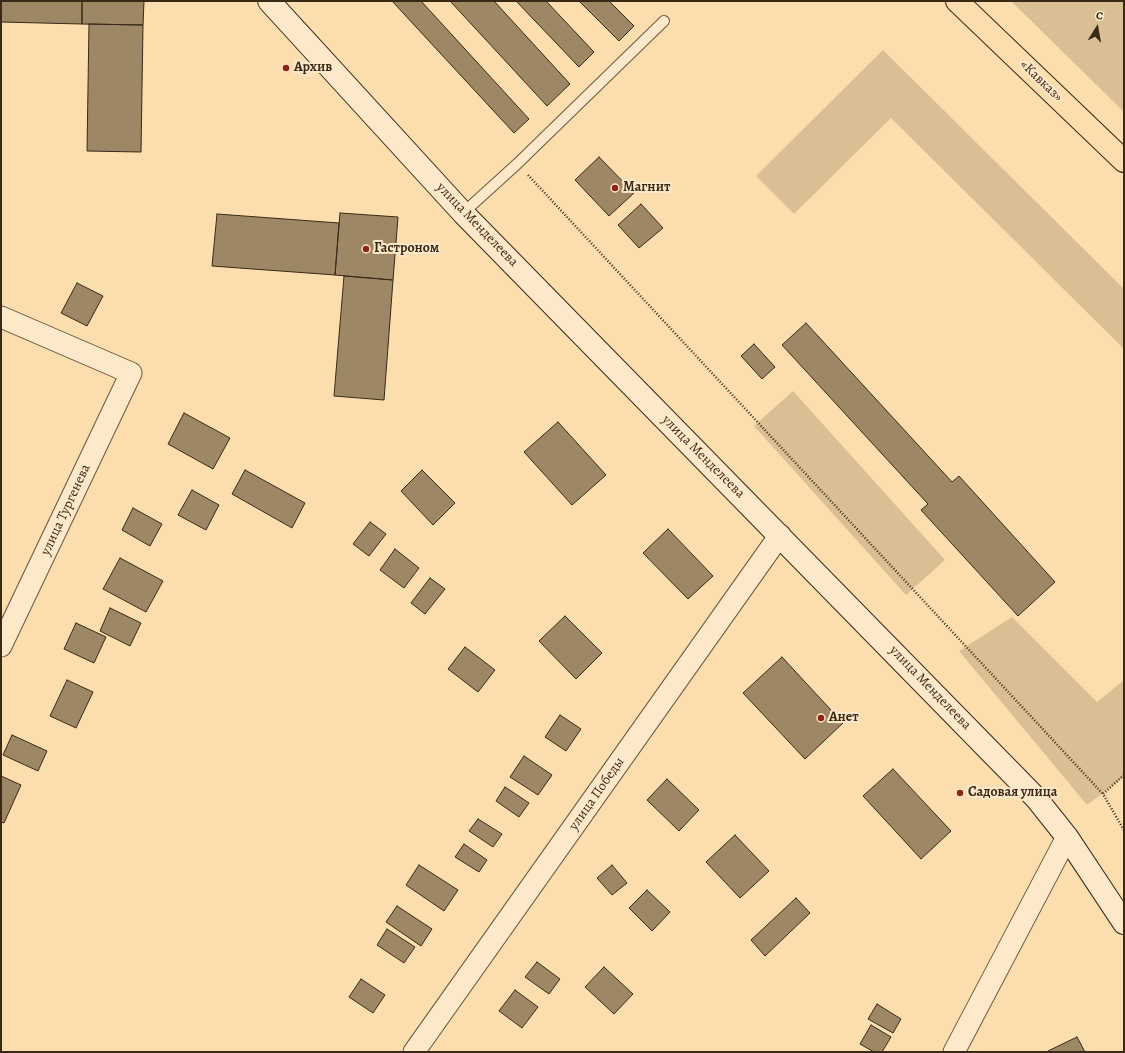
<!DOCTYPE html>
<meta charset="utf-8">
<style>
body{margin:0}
#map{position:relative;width:1125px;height:1053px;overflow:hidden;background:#fcddae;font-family:Alegreya,serif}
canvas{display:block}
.frame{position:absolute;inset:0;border:2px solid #382a16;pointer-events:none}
.north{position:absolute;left:1077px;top:8px;width:40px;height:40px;-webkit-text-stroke:3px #fde9ca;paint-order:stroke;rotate:11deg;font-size:11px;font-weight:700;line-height:16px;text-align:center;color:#382a16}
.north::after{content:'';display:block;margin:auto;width:14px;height:18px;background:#382a16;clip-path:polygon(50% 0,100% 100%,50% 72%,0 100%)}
</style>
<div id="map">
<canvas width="1125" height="1053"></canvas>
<div class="frame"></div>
<div class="north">С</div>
</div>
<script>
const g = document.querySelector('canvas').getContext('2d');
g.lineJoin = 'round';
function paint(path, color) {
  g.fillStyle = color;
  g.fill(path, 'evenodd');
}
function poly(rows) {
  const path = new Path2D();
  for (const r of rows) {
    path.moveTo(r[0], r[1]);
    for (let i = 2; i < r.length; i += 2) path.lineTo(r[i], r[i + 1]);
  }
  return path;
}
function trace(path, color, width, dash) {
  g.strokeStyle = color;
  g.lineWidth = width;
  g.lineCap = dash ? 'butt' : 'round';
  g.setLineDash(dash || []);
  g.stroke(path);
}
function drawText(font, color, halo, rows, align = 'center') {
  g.font = font + ' Alegreya,serif';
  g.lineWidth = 4;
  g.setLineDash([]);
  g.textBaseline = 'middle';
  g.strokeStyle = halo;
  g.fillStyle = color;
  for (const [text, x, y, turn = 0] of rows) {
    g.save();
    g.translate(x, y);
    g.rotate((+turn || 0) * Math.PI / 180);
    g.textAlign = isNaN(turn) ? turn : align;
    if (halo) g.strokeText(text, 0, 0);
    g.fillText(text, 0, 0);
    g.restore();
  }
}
const green = poly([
 [1011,1,1124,1,1124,112],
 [883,50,1124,289,1124,349,891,118,794,214,756,176],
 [793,391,945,560,906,595,754,426],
 [1012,617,1097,702,1124,680,1124,777,1087,805,959,651]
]);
const building = poly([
 [1,1,82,1,82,24,1,22,1,1],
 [82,1,144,1,143,25,82,24,82,1],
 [392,1,421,1,529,119,514,133,392,1],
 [450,1,494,1,570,84,547,106,450,1],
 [516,1,546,1,594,52,579,67,516,1],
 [579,1,609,1,634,26,619,41,579,1],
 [89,24,143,25,141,152,87,151,89,24],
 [599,157,634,193,609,216,575,180,599,157],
 [641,204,663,228,639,248,618,225,641,204],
 [340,213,398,217,393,280,335,275,340,213],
 [217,214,339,223,335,275,212,266,217,214],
 [344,276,393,280,384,400,334,396,344,276],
 [77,283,103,296,87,326,61,313,77,283],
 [806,323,952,482,959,476,1055,582,1018,616,921,510,928,504,782,345,806,323],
 [754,344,775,367,762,379,741,356,754,344],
 [184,413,230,438,213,469,168,444,184,413],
 [558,422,606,475,572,505,524,452,558,422],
 [245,470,305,503,292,528,232,494,245,470],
 [422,470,455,503,433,525,401,491,422,470],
 [192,490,219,505,206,530,178,515,192,490],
 [133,508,162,524,150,546,122,530,133,508],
 [370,522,386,534,369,556,353,544,370,522],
 [668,529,713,576,688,599,643,553,668,529],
 [395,549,419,568,404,588,380,570,395,549],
 [120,558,163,581,146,612,103,589,120,558],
 [430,578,445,589,425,614,411,603,430,578],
 [110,608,141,623,130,646,100,631,110,608],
 [565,616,602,653,576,679,539,641,565,616],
 [76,623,106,637,94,663,64,649,76,623],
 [465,647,495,670,478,692,448,669,465,647],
 [782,657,843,723,805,759,743,693,782,657],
 [67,680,93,692,76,728,50,716,67,680],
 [560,715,581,729,566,751,545,737,560,715],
 [12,735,47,751,38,771,3,755,12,735],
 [524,756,552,775,538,795,510,777,524,756],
 [893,769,951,831,921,859,863,796,893,769],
 [1,776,21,785,4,823,1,822,1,776],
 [667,779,699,810,679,831,647,800,667,779],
 [505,787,529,803,519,817,496,801,505,787],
 [478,819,502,834,493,847,469,831,478,819],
 [735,835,769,871,740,898,706,862,735,835],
 [464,844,487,860,479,872,455,857,464,844],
 [419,865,458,890,444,911,406,885,419,865],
 [612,865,627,883,612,895,597,878,612,865],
 [647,890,670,912,652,931,629,908,647,890],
 [796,898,810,913,765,956,751,940,796,898],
 [397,906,432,929,421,946,386,922,397,906],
 [387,929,415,947,404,963,377,945,387,929],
 [537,962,560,979,549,994,525,977,537,962],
 [604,967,633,994,614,1014,585,987,604,967],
 [361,979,385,995,373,1013,349,997,361,979],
 [515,990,538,1007,522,1028,499,1011,515,990],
 [877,1004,901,1019,893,1033,868,1019,877,1004],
 [871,1025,891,1037,882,1052,874,1052,860,1044,871,1025],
 [1077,1037,1085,1052,1048,1052,1048,1051,1077,1037]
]);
const path = poly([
 [528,175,1103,794],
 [1124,775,1103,794,1124,830]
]);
const service = poly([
 [463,213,517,164,664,21]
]);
const minor = poly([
 [1,317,131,373,1,646],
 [414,1052,780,535],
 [954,1052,1067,837]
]);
const secondary = poly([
 [269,1,463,213,1036,798,1067,837,1124,923]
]);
const trunk = poly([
 [957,1,1124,161]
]);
const markers = [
 [286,68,4,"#8f2418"],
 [615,188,4,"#8f2418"],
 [366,249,4,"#8f2418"],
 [821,718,4,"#8f2418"],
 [960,793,4,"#8f2418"]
];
const poiNames = [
 ["Архив",294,68],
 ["Магнит",623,188],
 ["Гастроном",374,249],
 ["Анет",829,718],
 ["Садовая улица",968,793]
];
const streetNames = [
 ["«Кавказ»",1041,81,44],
 ["улица Менделеева",477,225,46],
 ["улица Менделеева",703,457,45],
 ["улица Тургенева",66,510,-65],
 ["улица Менделеева",930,688,46],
 ["улица Победы",597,794,-55]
];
paint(green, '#dbbf94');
paint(building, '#9e8765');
trace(building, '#382a16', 1);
trace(service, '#69573c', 12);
trace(minor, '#69573c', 23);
trace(secondary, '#382a16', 24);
trace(trunk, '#382a16', 24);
trace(path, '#382a16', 2.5, [1, 2]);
trace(service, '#fde9ca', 10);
trace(minor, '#fde9ca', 21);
trace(secondary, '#fde9ca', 22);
trace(trunk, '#fcddae', 22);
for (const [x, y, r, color] of markers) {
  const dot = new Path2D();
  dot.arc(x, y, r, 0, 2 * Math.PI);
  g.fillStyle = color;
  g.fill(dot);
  trace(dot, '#fde9ca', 1.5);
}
drawText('bold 14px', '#382a16', '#fde9ca', poiNames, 'left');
drawText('14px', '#382a16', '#fde9ca', streetNames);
</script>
